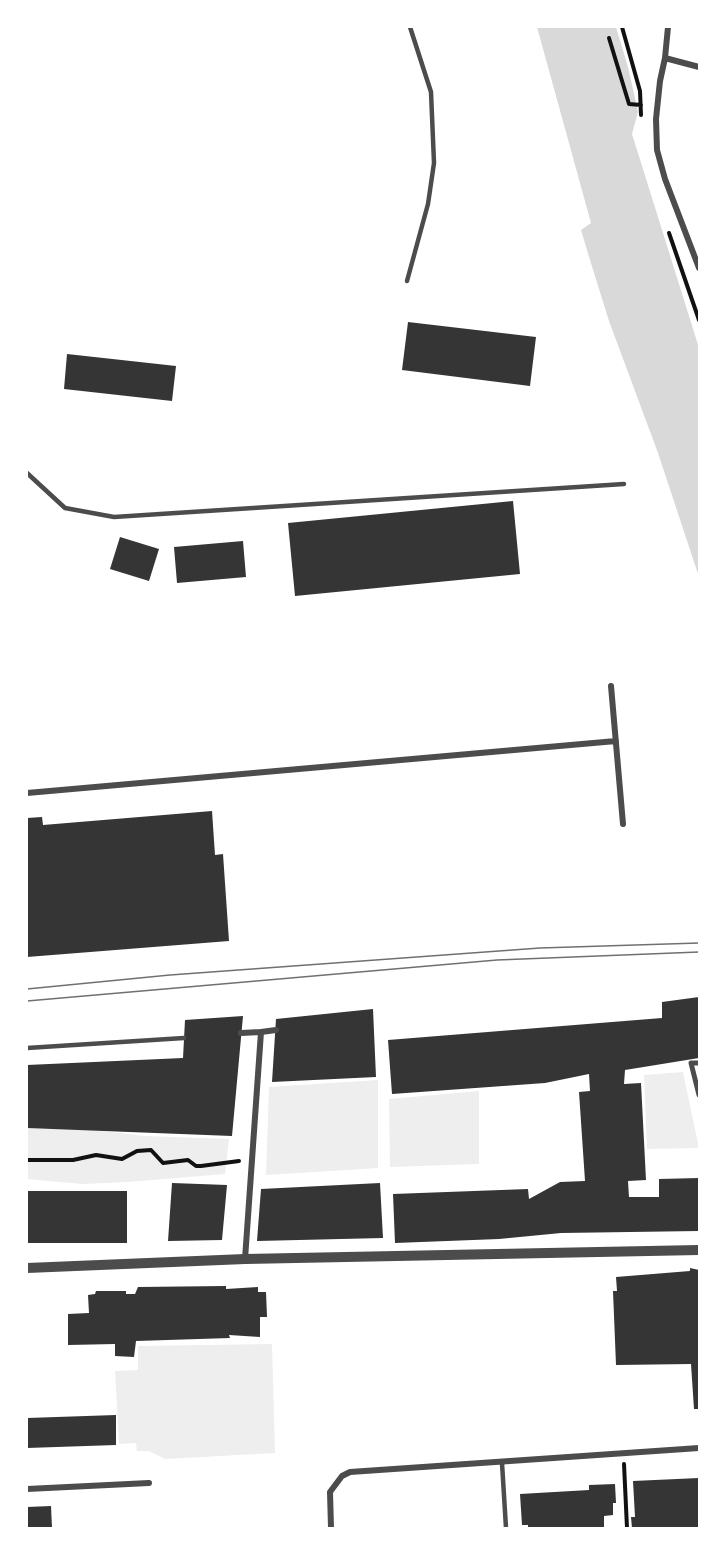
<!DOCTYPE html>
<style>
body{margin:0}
#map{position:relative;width:726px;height:1555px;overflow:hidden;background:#fff;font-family:"Space Grotesk",sans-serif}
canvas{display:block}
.frame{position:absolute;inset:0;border:28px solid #fff;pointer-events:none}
</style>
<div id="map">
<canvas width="726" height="1555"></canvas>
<div class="frame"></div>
</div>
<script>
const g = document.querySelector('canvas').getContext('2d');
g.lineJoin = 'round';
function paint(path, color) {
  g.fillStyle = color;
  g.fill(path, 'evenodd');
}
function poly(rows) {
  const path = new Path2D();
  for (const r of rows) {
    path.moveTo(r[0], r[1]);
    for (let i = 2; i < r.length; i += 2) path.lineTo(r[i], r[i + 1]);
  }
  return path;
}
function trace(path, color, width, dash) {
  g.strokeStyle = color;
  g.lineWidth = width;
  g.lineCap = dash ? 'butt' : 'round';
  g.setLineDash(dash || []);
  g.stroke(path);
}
const green = poly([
 [683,1072,699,1148,647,1149,644,1075],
 [378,1080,378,1168,266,1175,269,1087],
 [479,1091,479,1164,390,1167,389,1099],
 [27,1128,94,1130,145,1136,229,1139,225,1174,128,1182,82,1184,27,1179],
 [272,1344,275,1453,165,1459,149,1451,137,1451,136,1443,119,1444,115,1371,138,1370,138,1346]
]);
const water = poly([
 [537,27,616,27,628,67,638,112,632,134,699,348,699,577,658,453,609,321,590,260,581,230,591,223]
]);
const building = poly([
 [408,322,536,337,530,386,402,370],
 [67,354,176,366,172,401,64,389],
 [513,501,520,574,295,596,288,523],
 [120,537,159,549,149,581,110,569],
 [243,541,246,577,177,583,174,547],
 [212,811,215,855,223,854,229,941,27,957,27,818,42,817,43,825],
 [699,997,699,1058,625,1070,624,1084,641,1083,646,1180,628,1181,629,1197,659,1197,659,1179,699,1178,699,1231,561,1233,499,1239,395,1243,393,1194,528,1189,529,1199,560,1182,585,1181,579,1092,590,1091,589,1074,545,1083,392,1094,388,1040,662,1018,662,1002],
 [373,1009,376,1077,272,1082,276,1019],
 [243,1016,232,1136,27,1128,27,1065,183,1058,185,1020],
 [172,1183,227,1185,222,1240,168,1241],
 [380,1183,383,1238,257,1241,261,1189],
 [27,1191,127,1191,127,1243,27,1243],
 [690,1268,699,1270,699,1409,694,1409,691,1364,616,1365,613,1291,617,1291,616,1277,690,1271],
 [226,1286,226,1289,258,1287,258,1292,266,1292,267,1317,260,1317,260,1337,229,1335,230,1338,136,1341,134,1357,115,1356,115,1344,68,1345,68,1314,89,1313,88,1295,95,1294,96,1291,126,1291,126,1294,135,1294,138,1287],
 [116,1415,116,1445,27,1448,27,1418],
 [699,1478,699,1528,632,1528,631,1517,635,1517,633,1481],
 [615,1484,616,1503,613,1503,613,1515,604,1516,604,1528,528,1528,528,1525,522,1525,520,1494,589,1490,589,1485],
 [51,1506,52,1528,27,1528,27,1507]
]);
const path = poly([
 [622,27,640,91,641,115],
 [609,38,629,104,641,105],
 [669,233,699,320],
 [27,1160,73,1160,96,1155,122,1159,137,1151,151,1150,163,1163,188,1160,196,1166,201,1166,239,1161],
 [624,1464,627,1528]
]);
const service = poly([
 [407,281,428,204,434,163,431,92,410,27],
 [27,473,65,508,114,517,624,484],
 [27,1048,184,1038],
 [502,1463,506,1528]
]);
const pedestrian = poly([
 [699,1063,691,1063,699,1095]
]);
const minor = poly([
 [668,27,665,58,699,67],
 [665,58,660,81,656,119,657,150,665,179,699,268],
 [611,686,623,824],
 [27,793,616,741],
 [261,1032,276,1030],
 [241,1033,261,1032,245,1259],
 [27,1489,149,1483],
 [331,1528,330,1492,342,1476,350,1472,699,1448]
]);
const tertiary = poly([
 [27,1268,245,1259,699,1250]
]);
const tram = poly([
 [27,989,170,975,540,948,699,943],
 [27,1001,497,960,699,952]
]);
paint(green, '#eee');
paint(water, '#d9d9d9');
paint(building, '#353535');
trace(path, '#111', 4);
trace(service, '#4c4c4c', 4.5);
trace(pedestrian, '#4c4c4c', 5);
trace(minor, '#4c4c4c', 6);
trace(tertiary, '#4c4c4c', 10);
trace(tram, '#707070', 1.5);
</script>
